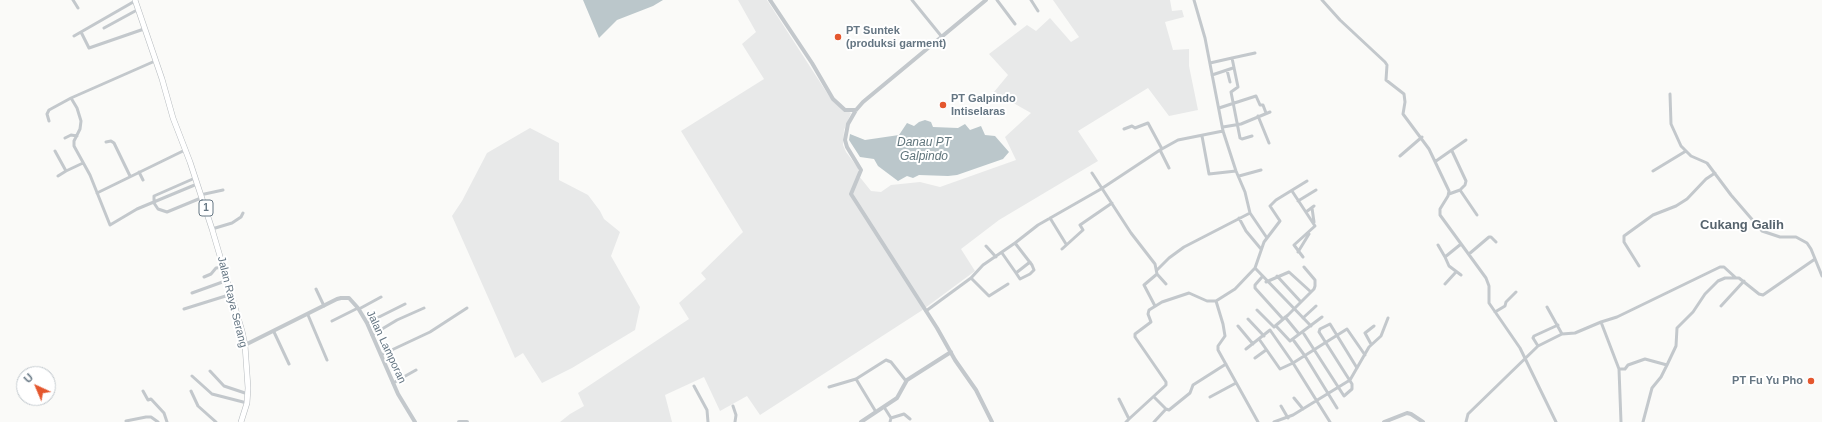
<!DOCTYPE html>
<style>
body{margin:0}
#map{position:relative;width:1822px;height:422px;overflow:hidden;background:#fafaf8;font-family:Arial,sans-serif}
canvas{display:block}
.north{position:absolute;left:16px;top:366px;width:40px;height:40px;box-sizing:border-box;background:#fff;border:1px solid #c1c8cd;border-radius:50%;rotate:316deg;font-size:11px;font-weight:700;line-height:16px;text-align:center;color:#657683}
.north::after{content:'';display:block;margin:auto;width:14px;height:18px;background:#e4572e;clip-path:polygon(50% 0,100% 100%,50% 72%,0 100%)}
</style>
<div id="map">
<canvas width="1822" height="422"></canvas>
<div class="north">U</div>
</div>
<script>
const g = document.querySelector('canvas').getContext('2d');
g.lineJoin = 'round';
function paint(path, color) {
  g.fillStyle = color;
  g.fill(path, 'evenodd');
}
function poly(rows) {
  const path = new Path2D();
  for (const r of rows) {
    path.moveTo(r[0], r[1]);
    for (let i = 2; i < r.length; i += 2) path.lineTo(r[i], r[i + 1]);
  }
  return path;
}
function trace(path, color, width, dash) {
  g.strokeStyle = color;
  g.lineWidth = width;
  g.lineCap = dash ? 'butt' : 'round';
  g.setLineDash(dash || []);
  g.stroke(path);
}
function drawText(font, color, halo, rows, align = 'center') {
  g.font = font + ' Arial,sans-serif';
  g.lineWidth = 4;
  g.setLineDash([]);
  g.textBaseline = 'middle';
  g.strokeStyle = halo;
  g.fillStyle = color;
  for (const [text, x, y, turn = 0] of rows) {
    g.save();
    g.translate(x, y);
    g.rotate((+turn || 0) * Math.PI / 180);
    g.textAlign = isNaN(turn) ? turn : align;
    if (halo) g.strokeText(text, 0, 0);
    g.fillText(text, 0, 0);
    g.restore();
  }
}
const built = poly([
 [738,0,767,0,829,96,836,104,851,113,844,130,843,145,846,152,858,168,859,176,871,191,881,192,891,185,920,182,940,187,1016,160,1005,137,1031,113,994,92,1008,75,989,54,1027,25,1036,31,1050,18,1071,42,1079,37,1053,0,1170,0,1172,11,1182,10,1184,17,1165,22,1173,50,1189,49,1189,66,1198,110,1169,116,1148,88,1078,131,1098,161,999,220,961,249,975,271,921,311,760,415,747,396,720,411,704,377,665,395,672,422,560,422,570,414,584,406,578,393,689,319,679,303,706,279,701,273,743,232,681,131,764,79,742,44,756,32],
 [530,128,559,143,559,180,588,195,600,211,604,219,620,232,611,256,640,307,635,330,572,368,542,383,523,353,515,358,452,216,462,201,487,153]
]);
const water = poly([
 [583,0,663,0,653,6,617,20,599,38],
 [925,120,931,122,933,127,958,128,965,124,970,130,981,126,985,135,995,136,1009,152,1003,159,957,175,948,176,919,175,913,178,907,176,898,181,878,166,874,159,860,157,849,140,850,134,865,140,899,135,907,123,914,126,919,122]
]);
const minor = poly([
 [73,0,78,8],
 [912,0,942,37],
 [997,0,1015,24],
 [1031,0,1038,11],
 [1194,0,1205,38,1223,131,1236,171,1245,192,1250,213,1267,238],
 [1322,0,1340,20,1385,62,1387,65,1386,80,1404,94,1405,102,1403,114,1429,149,1449,191,1448,196,1440,209,1440,215,1486,278,1489,286,1489,303,1520,348,1556,422],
 [104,28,137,10],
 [81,32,89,48,144,29],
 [74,36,135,1],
 [155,61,71,98,77,108,81,121,80,129,74,141,74,146,90,175,110,225,137,209,197,184],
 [1210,63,1232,58],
 [1227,70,1230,82],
 [1212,75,1233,68],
 [1670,94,1671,124,1681,146,1691,156,1707,163,1731,195,1762,231,1780,237,1796,237,1807,243,1811,249,1822,276],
 [1219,108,1256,96,1260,105,1263,105,1266,113],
 [1258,116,1269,143],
 [49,121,47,114,49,110,71,98],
 [1223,127,1241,124,1270,112],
 [1124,129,1132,126,1135,128,1148,123,1162,149],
 [1202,136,1209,174,1236,171],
 [1252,136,1242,139,1240,138,1231,92,1238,87,1232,58,1255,53],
 [65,138,71,135,77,136],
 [106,142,111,141,114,143,130,176],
 [1160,150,1169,168],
 [55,151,66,171,83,163],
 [1452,151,1466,181,1465,185,1460,190],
 [1400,156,1422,137],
 [1436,161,1466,140],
 [1653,171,1686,151],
 [139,172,143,180],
 [1092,173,1131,233,1155,264,1157,274,1144,285,1155,306],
 [58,176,66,171],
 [1239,176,1261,170],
 [195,178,154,196,154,203,158,209,167,212,201,198],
 [1292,191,1315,226,1294,245,1303,257],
 [97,193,185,150],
 [1449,194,1460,190,1477,215],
 [200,195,223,190],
 [1298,201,1316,190],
 [1312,208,1314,222],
 [1306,212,1314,206],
 [1050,218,1066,244],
 [1239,218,1246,231,1261,249],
 [212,229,232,223,241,217,243,213],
 [1015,243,1032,265,1034,270,1030,274,1020,279,1016,273,1030,262],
 [1438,245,1445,257,1461,244],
 [986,246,996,257],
 [1062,249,1083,230,1080,225,1112,203],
 [1298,252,1309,234],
 [1002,253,1016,273],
 [1469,254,1489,237,1491,237,1496,242],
 [1445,257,1449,266,1461,275],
 [1639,266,1624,242,1624,236,1653,215,1676,206,1687,199,1706,179,1715,173],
 [1255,268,1311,326],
 [1157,270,1169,258,1184,247,1250,213],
 [1157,274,1166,284],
 [1277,276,1301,302],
 [204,277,211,274,216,268,224,267],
 [1262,277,1255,285,1255,288,1283,319],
 [971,278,989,296,1008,284],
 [1266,282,1289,272,1311,292],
 [1445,284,1456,272],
 [316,289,324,306],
 [192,293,228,280],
 [1721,306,1744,281],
 [184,309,232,294],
 [359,309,381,297],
 [1257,310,1274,327,1288,315,1314,289,1315,286,1315,280,1304,267],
 [926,311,971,278,983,265,1015,243,1038,225,1101,189,1160,150,1178,140,1223,131],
 [1495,312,1505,306,1506,302,1516,292],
 [308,315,327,360],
 [1285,317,1299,334],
 [1303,318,1316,306],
 [1248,319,1264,336],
 [332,321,358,308],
 [1601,322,1617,317,1720,267,1724,267,1736,278],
 [367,323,405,304],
 [1238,326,1253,344],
 [1276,326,1290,341,1322,317],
 [274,332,289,364],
 [1304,334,1344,396,1352,389,1352,384,1319,332,1320,329,1330,324,1357,368],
 [1562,334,1575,333,1601,322,1619,369,1625,369,1628,365,1645,359,1667,365,1661,377,1652,388,1643,422],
 [372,335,397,320,424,308],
 [1259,339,1280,369,1293,363,1347,329,1365,355],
 [1294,341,1305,356,1337,408],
 [1371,344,1365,333,1374,326],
 [1538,346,1533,338,1534,336,1558,325],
 [1246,349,1270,330,1293,363,1330,422],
 [381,355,430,332,467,308],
 [1255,358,1266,350],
 [1667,365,1676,346,1677,328,1693,312,1705,294,1718,281,1725,278,1739,278,1759,294,1763,295,1815,259],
 [1619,369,1621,422],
 [210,371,224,386,248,394],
 [192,376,212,394,247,403],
 [856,379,876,412],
 [393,383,416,370],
 [694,386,707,410,708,422],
 [829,387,856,379,886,360,891,362,906,381],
 [143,391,148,400,151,399,164,413,167,422],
 [191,391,198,406,216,422],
 [1154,397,1166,409,1169,410,1190,393,1193,385,1226,364],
 [1210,397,1236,383],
 [1294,398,1303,409],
 [1119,399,1129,419,1126,422],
 [733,406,736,415,735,422],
 [1281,406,1288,418],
 [884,407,891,418,890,422],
 [891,418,904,414,910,419],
 [1129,419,1166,385,1166,382,1135,337,1135,334,1151,322,1148,314,1149,310,1162,302,1189,293,1207,301,1216,301],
 [126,421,146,417,151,417,158,422],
 [1154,422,1166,409],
 [1258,422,1218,350,1218,346,1225,336,1223,324,1216,301,1235,289,1255,268,1264,242,1280,221,1270,206,1276,200,1307,181],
 [1274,422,1293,415,1350,380,1369,347,1381,336,1388,318],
 [1466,422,1468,414,1538,346,1562,334,1547,307]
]);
const tertiary = poly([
 [770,0,812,63,833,99,845,110,856,110],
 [986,0,863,102,856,110,848,124,845,140,847,147,861,170,851,194,937,328,955,360,976,390,992,422],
 [245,345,337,299,341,298,349,298,358,308,367,323,398,394,415,422],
 [459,422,467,422],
 [861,422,897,398,907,380,951,352],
 [1384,422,1407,413,1411,414,1423,422]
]);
const trunk = poly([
 [135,0,162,79,173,118,190,162,212,229,242,331,245,345,248,388,247,403,241,422]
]);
const markers = [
 [838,37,4,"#e4572e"],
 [943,105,4,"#e4572e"],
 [1811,381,4,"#e4572e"]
];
const shields = [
 [206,208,14]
];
const shieldNames = [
 ["1",206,208]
];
const poiNames = [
 ["PT Suntek",846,31],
 ["(produksi garment)",846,44],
 ["PT Galpindo",951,99],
 ["Intiselaras",951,112],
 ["PT Fu Yu Pho",1803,381,"right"]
];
const streetNames = [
 ["Jalan Raya Serang",232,302,76],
 ["Jalan Lamporan",386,347,65]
];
const waterNames = [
 ["Danau PT",924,143],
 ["Galpindo",924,157]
];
const quarterNames = [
 ["Cukang Galih",1742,225]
];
paint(built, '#e8e9e9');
paint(water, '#bbc7cb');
trace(trunk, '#b4b9bd', 6);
trace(minor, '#c3c8cc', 3);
trace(tertiary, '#c3c8cc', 4);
trace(trunk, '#fff', 5);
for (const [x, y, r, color] of markers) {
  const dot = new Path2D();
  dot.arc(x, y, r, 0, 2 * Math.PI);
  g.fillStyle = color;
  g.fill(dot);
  trace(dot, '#fff', 1.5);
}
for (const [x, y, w] of shields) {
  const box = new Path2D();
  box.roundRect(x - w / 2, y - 8, w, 16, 3);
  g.fillStyle = '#fff';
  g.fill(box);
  trace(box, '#657683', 1);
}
drawText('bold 10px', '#657683', null, shieldNames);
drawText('bold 11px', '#657683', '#fff', poiNames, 'left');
drawText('11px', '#657683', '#fff', streetNames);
drawText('italic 12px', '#60757c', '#fff', waterNames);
drawText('bold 13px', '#57646e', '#fff', quarterNames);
</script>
